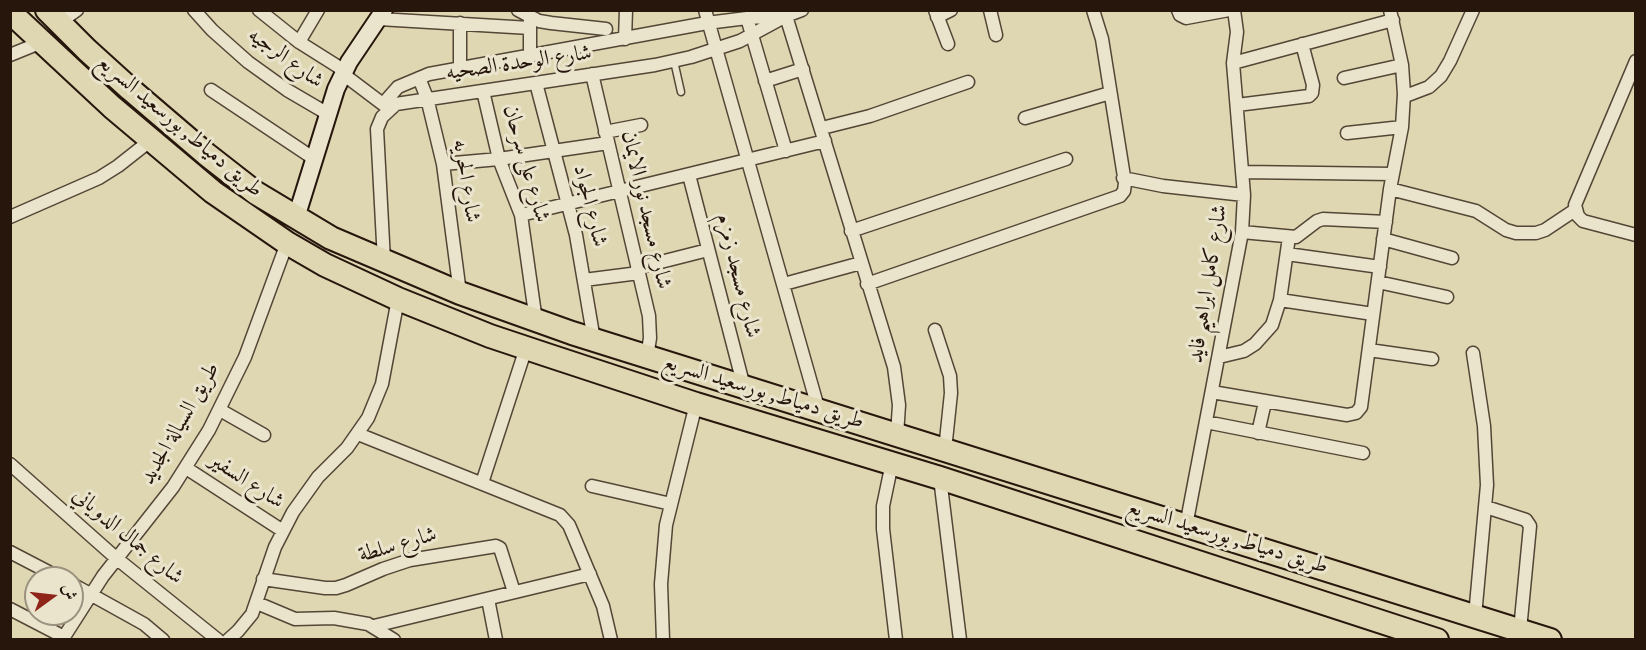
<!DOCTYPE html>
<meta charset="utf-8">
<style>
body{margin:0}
#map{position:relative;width:1646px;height:650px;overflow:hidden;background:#dfd6b2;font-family:"IM FELL Double Pica",Amiri,serif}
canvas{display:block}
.frame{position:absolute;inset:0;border:12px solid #26160c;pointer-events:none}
.north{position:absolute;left:24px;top:566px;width:60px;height:60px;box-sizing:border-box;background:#eae4cd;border:2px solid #9c9280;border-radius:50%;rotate:75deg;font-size:16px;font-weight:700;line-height:24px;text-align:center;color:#26160c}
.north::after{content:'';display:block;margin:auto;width:21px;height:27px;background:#8f2418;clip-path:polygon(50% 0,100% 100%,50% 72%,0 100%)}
</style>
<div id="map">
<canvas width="1646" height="650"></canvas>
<div class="frame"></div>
<div class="north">ش</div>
</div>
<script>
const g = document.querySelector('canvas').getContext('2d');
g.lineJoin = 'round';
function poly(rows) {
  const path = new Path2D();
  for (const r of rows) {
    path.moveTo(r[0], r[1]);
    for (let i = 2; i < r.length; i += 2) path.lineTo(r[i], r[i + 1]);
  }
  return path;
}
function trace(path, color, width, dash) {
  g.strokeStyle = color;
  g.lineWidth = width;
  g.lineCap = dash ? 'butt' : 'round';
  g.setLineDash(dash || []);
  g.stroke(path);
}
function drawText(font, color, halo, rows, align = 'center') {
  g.font = font + ' "IM FELL Double Pica",Amiri,serif';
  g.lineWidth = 6;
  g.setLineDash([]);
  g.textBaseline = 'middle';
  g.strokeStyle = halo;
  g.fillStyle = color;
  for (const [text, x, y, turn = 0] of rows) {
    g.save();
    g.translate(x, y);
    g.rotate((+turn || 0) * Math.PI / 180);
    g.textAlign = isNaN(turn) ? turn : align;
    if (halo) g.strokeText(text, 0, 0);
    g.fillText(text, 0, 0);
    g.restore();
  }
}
const lane = poly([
 [674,61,681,92]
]);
const street = poly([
 [194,10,212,30,248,62,287,90,328,114],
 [259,10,299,42,345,71],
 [518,10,539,21,551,23,606,29],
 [705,10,819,411],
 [935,10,948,44],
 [990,10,996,35],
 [1178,10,1180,15,1186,18,1229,10],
 [937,17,951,10],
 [747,18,786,151],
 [379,19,530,28],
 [530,20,530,56],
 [59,23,77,10],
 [460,23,460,68],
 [625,39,626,10],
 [299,42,318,10],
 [10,55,42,42],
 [1636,61,1575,205,1578,216,1583,221,1636,235],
 [1233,63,1393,20],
 [343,74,388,108],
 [592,74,649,316,650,338,647,357],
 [419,78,427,98,443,164,460,293],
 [1344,78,1402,65],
 [765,81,803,69],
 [536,83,576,235,594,340],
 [211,90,313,158],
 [483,91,499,159,521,215,536,321],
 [1404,94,1408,95,1429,87,1441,76,1450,61,1473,10],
 [383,104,398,87,429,74,707,23,747,18,786,16,894,367,899,405,897,435],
 [1237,105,1309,96,1312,93,1313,85,1302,44],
 [1025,118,1110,93],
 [822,128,870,116,968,82],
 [605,132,641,125],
 [1347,133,1402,127],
 [443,164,499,159,608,143],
 [1243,172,1393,174],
 [689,175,744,387],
 [1123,178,1163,186,1244,195],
 [1390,189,1476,211,1506,230,1516,233,1536,233,1545,230,1575,210],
 [521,215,825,141],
 [10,217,99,178,118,166,151,140],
 [851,231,1066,159],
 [1242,232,1296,237,1317,221,1323,219,1386,222],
 [1383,239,1452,258],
 [1287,254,1380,267],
 [384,261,377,129,382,117,396,104,655,65,691,57,740,41,786,16,802,10],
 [637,268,708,250],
 [584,280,639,273],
 [1378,282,1447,297],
 [784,284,861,263],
 [867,284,1120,196,1124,191,1125,183,1102,39,1093,10],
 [1280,300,1373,314],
 [935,330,950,376,951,393,945,450],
 [1369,350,1432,359],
 [1473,353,1484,426,1487,485,1475,616],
 [1219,357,1244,351,1255,344,1272,325,1280,300,1289,237],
 [1212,392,1347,415,1356,413,1361,407,1390,189,1402,127,1404,94,1402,65,1390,10],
 [220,410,264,435],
 [1206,422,1363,453],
 [1258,433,1265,402],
 [358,434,560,515,569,525,572,532,603,606,611,640],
 [892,463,883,506,883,529,896,640],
 [10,464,116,558,218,640],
 [186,468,283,531],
 [940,478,960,640],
 [482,483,526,348],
 [592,486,671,504],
 [1486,507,1526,520,1530,526,1520,630],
 [1186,526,1242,232,1244,195,1233,63,1237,32,1234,10],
 [10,552,60,578],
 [263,579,325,588,336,588,346,585,383,569,410,560,496,546,500,548,514,592],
 [72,584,144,624,163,640],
 [488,599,496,640],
 [257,603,295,619,334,618,368,624,394,640],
 [10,609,64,637],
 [374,626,590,574],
 [62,640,103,576,173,487,209,430,245,357,287,243],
 [228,640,238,631,252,614,275,547,293,512,318,477,347,448,368,418,382,384,398,299],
 [663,640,661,584,666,525,696,404]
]);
const secondary = poly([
 [296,218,336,89,349,62,384,10]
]);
const highway = poly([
 [47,10,87,50,130,89,206,154,256,193,331,238,460,293,572,333,1550,640],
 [10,12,112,107,213,192,287,243,325,265,398,299,490,336,544,354,696,404,940,478,1437,640]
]);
const streetNames = [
 ["شارع الرجيه",285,59,36],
 ["شارع الوحدة الصحيه",519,64,-8],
 ["طريق دمياط, بورسعيد السريع",179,127,40],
 ["شارع على سرحان",525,164,74],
 ["شارع الحريه",465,181,81],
 ["شارع الجواد",589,206,76],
 ["شارع مسجد نور الايمان",645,210,77],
 ["شارع مسجد زمزم",737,276,76],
 ["شارع كامل ابراهيم فايد",1209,284,-81],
 ["طريق دمياط, بورسعيد السريع",763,393,17],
 ["طريق السيالة الجديد",181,424,-60],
 ["شارع السفير",246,482,33],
 ["شارع جمال الدوياني",127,537,40],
 ["طريق دمياط, بورسعيد السريع",1227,538,17],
 ["شارع سلطة",398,546,-16]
];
trace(lane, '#544636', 9);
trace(street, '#544636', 15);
trace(secondary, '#26160c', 20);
trace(highway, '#26160c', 26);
trace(lane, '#eae4cd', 6);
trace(street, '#eae4cd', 12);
trace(secondary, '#eae4cd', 16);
trace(highway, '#dfd6b2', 22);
drawText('22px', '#26160c', '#eae4cd', streetNames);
</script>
